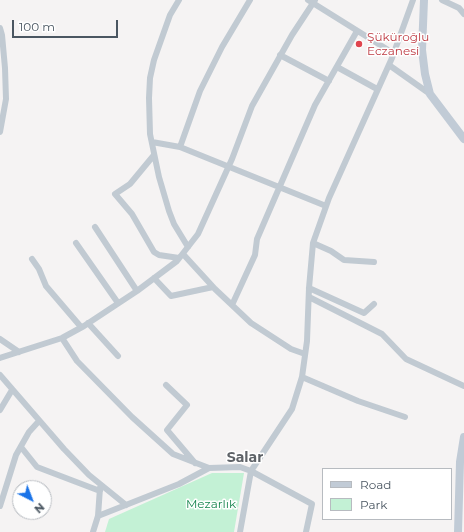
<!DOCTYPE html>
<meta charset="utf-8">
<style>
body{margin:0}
#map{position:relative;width:464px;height:532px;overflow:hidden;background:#f5f3f3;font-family:Montserrat,sans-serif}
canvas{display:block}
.legend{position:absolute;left:322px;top:468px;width:130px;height:52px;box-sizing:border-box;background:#fff;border:1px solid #b7bbc0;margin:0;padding:5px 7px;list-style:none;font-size:12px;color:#4a5661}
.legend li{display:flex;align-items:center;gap:8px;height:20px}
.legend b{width:20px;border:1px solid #b7bbc0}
.north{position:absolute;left:12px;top:480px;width:40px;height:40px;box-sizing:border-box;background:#fff;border:1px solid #b7bbc0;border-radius:50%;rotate:138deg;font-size:11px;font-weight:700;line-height:16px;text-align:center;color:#4a5661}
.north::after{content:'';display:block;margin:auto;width:14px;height:18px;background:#1a73e8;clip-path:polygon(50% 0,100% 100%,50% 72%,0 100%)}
.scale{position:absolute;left:12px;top:20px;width:106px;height:18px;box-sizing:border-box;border:2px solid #4a5661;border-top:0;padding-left:5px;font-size:12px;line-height:14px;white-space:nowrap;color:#4a5661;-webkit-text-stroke:3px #fff;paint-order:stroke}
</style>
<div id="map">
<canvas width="464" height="532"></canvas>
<ul class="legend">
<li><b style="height:5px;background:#c1cbd6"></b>Road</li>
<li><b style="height:11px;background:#c3f1d5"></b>Park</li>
</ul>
<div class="north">N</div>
<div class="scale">100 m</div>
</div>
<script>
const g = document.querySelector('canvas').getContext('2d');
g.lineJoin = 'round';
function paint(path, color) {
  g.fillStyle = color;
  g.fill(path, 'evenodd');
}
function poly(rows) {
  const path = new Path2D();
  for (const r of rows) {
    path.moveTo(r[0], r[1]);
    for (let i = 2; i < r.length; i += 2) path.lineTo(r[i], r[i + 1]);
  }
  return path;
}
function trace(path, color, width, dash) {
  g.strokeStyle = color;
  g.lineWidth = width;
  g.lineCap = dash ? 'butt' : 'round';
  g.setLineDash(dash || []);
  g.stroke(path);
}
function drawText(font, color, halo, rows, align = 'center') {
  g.font = font + ' Montserrat,sans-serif';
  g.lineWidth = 3;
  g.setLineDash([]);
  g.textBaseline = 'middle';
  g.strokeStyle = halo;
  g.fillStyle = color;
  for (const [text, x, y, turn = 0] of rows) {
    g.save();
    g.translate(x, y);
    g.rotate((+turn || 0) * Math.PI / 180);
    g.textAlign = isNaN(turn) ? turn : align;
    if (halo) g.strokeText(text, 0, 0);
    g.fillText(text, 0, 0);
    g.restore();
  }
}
const green = poly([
 [212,473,244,473,234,532,105,532,109,519]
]);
const street = poly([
 [179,0,170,15,154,60,150,78,149,98,150,134,159,177,169,211,174,224,188,247],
 [308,0,393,53],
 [442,0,459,8,464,14],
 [0,28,2,35,5,68,6,99,0,132],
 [280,55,329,81],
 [389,65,430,94],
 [337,67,377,89],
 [152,142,180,147,326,206],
 [180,147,200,91,222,47,250,0],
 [154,155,130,184,115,194,132,214,154,252,159,255,179,258],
 [95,227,137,291],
 [76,243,118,303],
 [313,243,331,251,344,260,374,262],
 [183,254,215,289,251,323,291,349,305,354],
 [32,259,39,269,46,286,81,327],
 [154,278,171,296,213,287],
 [309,288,364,313,374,304],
 [309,297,382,334,406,359,464,386],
 [232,305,255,255,257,239,315,105,357,31],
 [88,323,118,356],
 [62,338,77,361,132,417,173,454,209,468],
 [0,339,19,352],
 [0,358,62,338,84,326,137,291,177,261,198,234,232,159,252,106,292,35,315,0],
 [0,375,64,449,89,475,126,505],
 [302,377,358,401,405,417],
 [166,385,187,405,167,430,195,463],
 [0,410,12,390],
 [21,447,37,467,100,491],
 [0,506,16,455,29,432,39,421],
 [98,516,100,488],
 [93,532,98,516,179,484,209,468,240,467,251,471,312,504,306,532],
 [240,532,251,471,292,409,302,377,307,341,309,288,313,243,329,198,392,58,413,0]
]);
const secondary = poly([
 [424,0,422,50,425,74,430,94,464,139],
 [458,532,460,462,464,437]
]);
const markers = [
 [359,44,4,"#e0444e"]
];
const healthNames = [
 ["Şüküroğlu",367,37],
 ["Eczanesi",367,51]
];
const parkNames = [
 ["Mezarlık",211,504]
];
const quarterNames = [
 ["Salar",245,458]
];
paint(green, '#c3f1d5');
trace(street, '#c1cad2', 6);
trace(secondary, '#c1cbd6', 8);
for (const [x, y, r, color] of markers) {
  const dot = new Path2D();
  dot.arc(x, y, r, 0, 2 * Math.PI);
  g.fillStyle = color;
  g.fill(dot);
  trace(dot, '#fff', 1.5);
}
drawText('12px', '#be3a42', '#fff', healthNames, 'left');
drawText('12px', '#17864f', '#fff', parkNames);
drawText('bold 14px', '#5f6368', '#fff', quarterNames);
</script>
